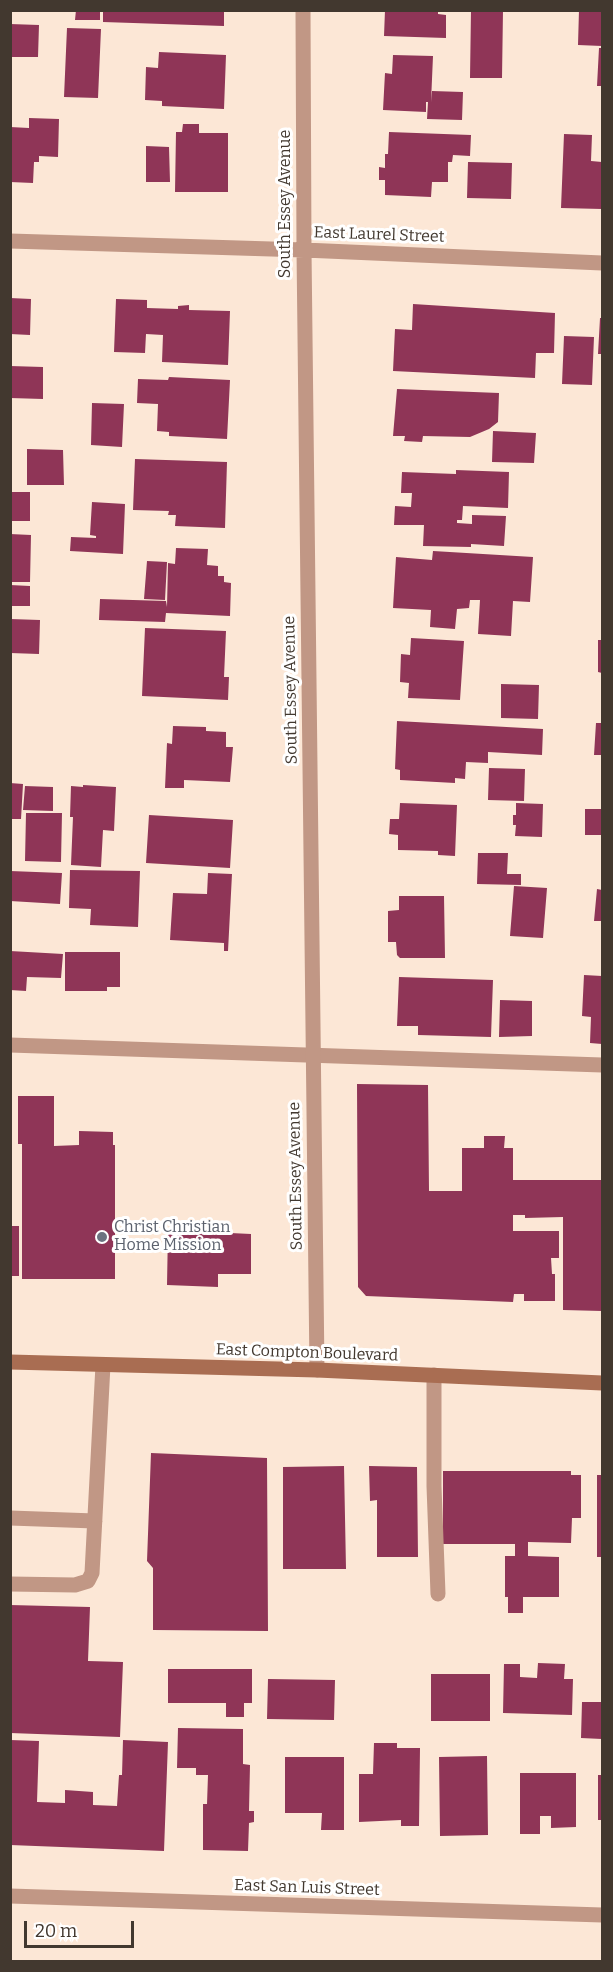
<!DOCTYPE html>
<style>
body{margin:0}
#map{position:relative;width:613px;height:1972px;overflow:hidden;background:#fce7d6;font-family:Bitter,serif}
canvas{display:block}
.frame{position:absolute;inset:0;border:12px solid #42382f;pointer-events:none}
.scale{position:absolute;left:24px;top:1921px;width:110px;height:27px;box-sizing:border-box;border:3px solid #42382f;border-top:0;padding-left:8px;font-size:18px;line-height:21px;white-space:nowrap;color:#42382f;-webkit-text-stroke:4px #fff;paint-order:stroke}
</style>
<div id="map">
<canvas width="613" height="1972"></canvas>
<div class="frame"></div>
<div class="scale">20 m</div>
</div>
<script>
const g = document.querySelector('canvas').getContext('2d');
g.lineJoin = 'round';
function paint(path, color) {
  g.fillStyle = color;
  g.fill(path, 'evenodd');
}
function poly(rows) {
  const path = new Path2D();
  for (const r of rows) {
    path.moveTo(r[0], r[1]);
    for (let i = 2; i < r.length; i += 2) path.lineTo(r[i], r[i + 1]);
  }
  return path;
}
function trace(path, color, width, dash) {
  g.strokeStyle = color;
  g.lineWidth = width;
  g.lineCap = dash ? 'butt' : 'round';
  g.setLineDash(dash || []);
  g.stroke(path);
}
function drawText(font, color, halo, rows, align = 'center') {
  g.font = font + ' Bitter,serif';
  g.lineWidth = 6;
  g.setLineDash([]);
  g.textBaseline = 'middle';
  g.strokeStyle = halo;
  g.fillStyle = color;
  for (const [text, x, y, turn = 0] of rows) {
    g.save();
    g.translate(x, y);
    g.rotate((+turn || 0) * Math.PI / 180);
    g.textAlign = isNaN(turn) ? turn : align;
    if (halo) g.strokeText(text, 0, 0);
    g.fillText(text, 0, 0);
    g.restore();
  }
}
const building = poly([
 [76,10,100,10,100,20,75,20],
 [103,10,224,10,224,26,103,22],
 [385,10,438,10,438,14,446,15,446,38,384,36],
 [471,10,503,10,502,78,470,78],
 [579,10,602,11,602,46,578,45],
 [10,24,39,25,38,57,10,57],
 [67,28,101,29,98,98,64,97],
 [599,48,602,48,602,86,597,86],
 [159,52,226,55,224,109,162,106,162,101,145,100,146,67,158,68],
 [393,55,433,56,431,102,432,91,463,92,462,120,427,119,428,102,426,102,426,112,383,110,385,73,392,74],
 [29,118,59,119,58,157,39,156,39,162,34,162,33,183,10,182,10,127,29,128],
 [183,124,199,124,199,133,228,133,228,192,175,192,176,132,182,132],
 [389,132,471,135,470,156,453,155,452,162,448,162,448,182,432,182,431,197,385,195,385,180,379,180,379,167,385,168,385,154,388,154],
 [564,134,592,135,591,161,602,162,602,209,561,208],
 [146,146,169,147,170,182,146,182],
 [468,162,512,163,511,199,467,198],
 [10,298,31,299,30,335,10,334],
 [116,299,147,300,147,308,178,309,178,306,189,305,189,310,230,311,228,365,162,362,163,335,146,334,145,353,114,352],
 [413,304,555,313,554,353,536,353,535,378,393,371,395,329,412,330],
 [600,318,602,318,602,354,598,354],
 [564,336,594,337,592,385,562,384],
 [10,366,43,367,43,399,10,398],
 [169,377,230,380,227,439,169,436,169,432,157,431,158,404,137,403,138,379,168,380],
 [397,389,499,393,498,422,489,429,470,437,423,436,422,442,404,441,405,436,393,436],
 [92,403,124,404,122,447,91,445],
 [493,431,536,433,534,463,492,462],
 [27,449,63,450,64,485,27,485],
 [135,459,227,462,225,528,175,526,176,515,168,515,169,511,133,510],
 [456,470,509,472,508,508,463,506,462,520,457,520,457,523,472,524,472,515,506,516,504,546,471,544,471,547,423,546,424,525,394,525,395,506,411,507,412,493,401,493,402,472,456,474],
 [10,492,30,492,30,521,10,521],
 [92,502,125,504,123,554,70,551,71,537,96,538,96,536,90,535],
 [10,534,31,535,30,582,10,582],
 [176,548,208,549,207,565,218,566,218,576,224,576,224,582,231,583,230,616,166,613,165,622,99,620,100,599,166,601,167,607,168,563,175,564],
 [433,551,533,557,530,602,513,601,511,636,478,634,480,600,470,600,469,608,457,609,455,629,430,627,431,610,393,608,396,557,432,560],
 [147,561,167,562,165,600,144,599],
 [10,585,30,586,30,606,10,606],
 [10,619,40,620,39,654,10,653],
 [145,628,226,631,224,677,229,677,228,700,142,696],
 [411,638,464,641,460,700,408,698,409,683,400,682,401,654,410,655],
 [598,640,602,640,602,673,598,672],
 [501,684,539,685,538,719,501,718],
 [397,721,543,729,542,755,488,752,488,763,466,762,465,779,455,778,455,783,400,780,400,770,395,769],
 [596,723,602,723,602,755,594,755],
 [173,726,206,727,206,731,226,732,226,747,233,747,230,782,184,780,184,788,165,788,167,743,172,744],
 [489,768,525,769,524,801,488,800],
 [10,783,23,784,21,819,10,819],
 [83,785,116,787,114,831,103,830,101,867,71,865,73,817,70,817,71,786,83,787],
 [25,786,53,787,53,811,23,810],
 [400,803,457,805,455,856,438,855,438,851,398,850,398,835,389,834,390,819,399,819],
 [516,803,543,804,542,837,515,836,516,825,513,825,513,815,516,815],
 [585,809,602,809,602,835,585,835],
 [26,813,62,813,61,862,25,861],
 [149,815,233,820,230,868,146,863],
 [478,853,508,853,507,874,521,874,521,885,477,884],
 [70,870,140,871,138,927,90,925,91,909,69,908],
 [10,871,62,873,60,904,10,901],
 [208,873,232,874,228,951,224,951,224,943,170,940,173,893,207,894],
 [514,886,547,888,543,938,510,936],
 [597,889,602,890,602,921,594,921],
 [399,896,444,896,445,958,400,958,397,955,396,942,388,942,388,911,399,910],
 [10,951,63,954,61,978,27,977,26,991,10,990],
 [65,952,120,952,120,987,107,987,107,991,65,991],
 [584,975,602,976,602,1044,590,1043,591,1017,582,1016],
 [399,977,493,980,491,1037,418,1035,418,1026,397,1026],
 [500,1000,532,1001,532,1036,499,1037],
 [357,1084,428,1085,429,1191,462,1191,462,1148,484,1148,484,1136,505,1136,504,1148,513,1148,513,1180,602,1180,602,1311,563,1310,563,1217,525,1218,525,1215,513,1215,513,1231,559,1231,559,1258,551,1258,552,1274,555,1274,555,1301,524,1301,524,1294,514,1294,513,1302,366,1296,358,1287],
 [18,1096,54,1096,54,1146,79,1145,79,1131,113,1132,113,1145,115,1145,115,1279,22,1279,22,1144,18,1144],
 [10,1226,19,1226,19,1276,10,1276],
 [168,1230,251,1234,251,1274,218,1274,218,1287,167,1285],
 [151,1453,267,1458,268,1631,153,1630,153,1568,147,1561],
 [344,1466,346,1569,283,1569,283,1467],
 [369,1466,417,1467,418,1557,377,1557,377,1500,370,1501],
 [443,1471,571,1471,571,1475,581,1475,581,1518,572,1518,571,1543,528,1542,528,1556,559,1557,559,1597,523,1597,523,1613,508,1613,508,1597,505,1597,505,1556,515,1556,515,1544,443,1544],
 [597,1475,602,1475,602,1557,597,1557],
 [10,1605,90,1607,88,1661,123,1662,120,1737,10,1733],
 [538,1663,565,1664,564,1679,573,1679,572,1715,503,1713,504,1664,520,1664,520,1677,537,1678],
 [168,1669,252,1669,252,1703,244,1703,244,1717,226,1717,226,1703,168,1703],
 [431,1674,490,1674,490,1721,431,1721],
 [268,1679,335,1680,334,1720,267,1719],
 [582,1702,602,1702,602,1739,581,1738],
 [178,1728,243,1729,243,1764,250,1765,249,1811,254,1811,254,1822,249,1823,248,1851,203,1850,203,1804,207,1804,208,1775,196,1775,196,1768,177,1768],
 [10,1740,39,1741,37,1802,65,1803,65,1790,93,1792,93,1805,117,1806,119,1775,122,1775,123,1740,168,1742,164,1851,10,1845],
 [374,1743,397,1743,397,1748,420,1748,419,1826,401,1826,401,1820,359,1822,359,1774,373,1774],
 [487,1756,488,1835,440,1836,439,1757],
 [285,1757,344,1757,344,1830,321,1830,322,1813,285,1813],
 [520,1773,576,1773,576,1827,551,1828,551,1816,540,1816,540,1834,520,1834],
 [598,1775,602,1775,602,1820,598,1820]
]);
const service = poly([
 [10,1045,602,1065],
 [434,1375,434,1486,438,1594],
 [10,1518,95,1521],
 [10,1584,75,1585,88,1581,92,1573,103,1365]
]);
const minor = poly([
 [303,10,304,250,317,1370],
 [10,241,304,250,602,263],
 [10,1896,602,1915]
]);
const secondary = poly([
 [10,1362,317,1370,602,1383]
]);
const markers = [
 [102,1237,6,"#6b7280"]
];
const streetNames = [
 ["South Essey Avenue",286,204,-90],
 ["East Laurel Street",379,235,2],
 ["South Essey Avenue",291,690,-91],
 ["South Essey Avenue",296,1176,-91],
 ["East Compton Boulevard",307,1353,2],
 ["East San Luis Street",307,1888,2]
];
const worshipNames = [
 ["Christ Christian",114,1228],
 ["Home Mission",114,1246]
];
paint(building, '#8f3557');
trace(service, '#c19785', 15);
trace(minor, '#c19785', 15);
trace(secondary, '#a96d52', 15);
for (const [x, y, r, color] of markers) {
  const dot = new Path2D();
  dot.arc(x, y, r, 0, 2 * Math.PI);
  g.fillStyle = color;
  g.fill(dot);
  trace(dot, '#fff', 2);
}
drawText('16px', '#42382f', '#fff', streetNames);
drawText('16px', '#5b616d', '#fff', worshipNames, 'left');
</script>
